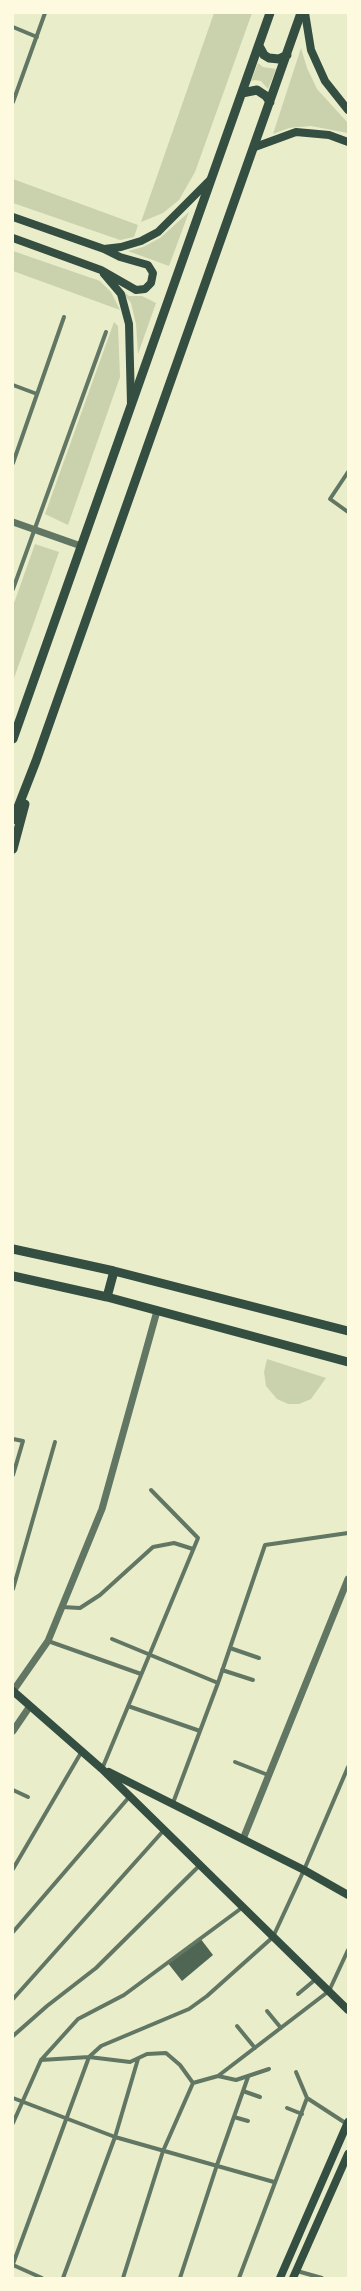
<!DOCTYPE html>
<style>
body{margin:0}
#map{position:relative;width:361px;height:2291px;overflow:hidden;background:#e9edc9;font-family:"Times New Roman",serif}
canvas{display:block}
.frame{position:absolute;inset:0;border:14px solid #fefae0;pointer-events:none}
</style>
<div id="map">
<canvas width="361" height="2291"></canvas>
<div class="frame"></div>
</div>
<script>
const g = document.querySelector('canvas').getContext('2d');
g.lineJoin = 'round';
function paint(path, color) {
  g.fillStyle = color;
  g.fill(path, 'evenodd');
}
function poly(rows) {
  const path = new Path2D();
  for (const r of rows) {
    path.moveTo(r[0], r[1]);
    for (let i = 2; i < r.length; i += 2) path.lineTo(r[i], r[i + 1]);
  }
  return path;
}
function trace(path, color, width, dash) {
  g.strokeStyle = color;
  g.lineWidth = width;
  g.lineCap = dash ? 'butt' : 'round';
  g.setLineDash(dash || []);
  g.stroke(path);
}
const green = poly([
 [214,13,252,13,195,172,179,200,163,213,141,222],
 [301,48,307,68,317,89,348,123,348,133,311,126,289,128,273,134],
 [258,63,263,67,276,69,268,89,261,81,255,80,251,81],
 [13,179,138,225,134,237,120,240,13,203],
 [189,212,169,266,128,251,143,247,160,238],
 [13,251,100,281,111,292,120,310,13,271],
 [118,287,129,296,142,296,156,303,138,354,136,324,131,303],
 [114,322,118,326,120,377,68,525,45,514],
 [35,544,59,552,13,681,13,606],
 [267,1359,326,1378,311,1399,299,1404,288,1404,277,1399,266,1386,264,1372]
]);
const building = poly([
 [200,1938,213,1955,182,1981,167,1962]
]);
const minor = poly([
 [13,27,37,37],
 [13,102,45,13],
 [13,385,37,394],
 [13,463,64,317],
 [348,472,330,499,348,512],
 [13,589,106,332],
 [13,1439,23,1441,13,1475],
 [13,1589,55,1442],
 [62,1607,80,1608,100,1595,153,1547,174,1543,193,1549],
 [112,1639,218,1683],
 [48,1641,141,1674],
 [230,1648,259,1658],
 [222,1670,253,1680],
 [128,1706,200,1731],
 [235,1762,268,1775],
 [102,1769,198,1538,151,1490],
 [13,1790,28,1797],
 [173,1803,218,1683,265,1545,348,1533],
 [13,1869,82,1751],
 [13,1932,130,1796],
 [298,1994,316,1979],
 [13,1999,164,1830],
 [267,2011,281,2028],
 [237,2026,255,2048],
 [13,2036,47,2006,96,1968,200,1865],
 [41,2060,89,2057,130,2062,147,2054,166,2053,180,2065,193,2083],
 [296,2072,307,2098,347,2124],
 [218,2076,329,1991,348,1950],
 [193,2083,218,2076,236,2080,269,2069],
 [243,2091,260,2097],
 [13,2098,115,2137,274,2182],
 [287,2108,302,2114],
 [234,2117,248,2121],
 [13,2123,41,2060,78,2019,124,1995,243,1907],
 [13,2264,89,2057,101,2046,189,2009,207,1996,273,1937,304,1870,348,1767],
 [13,2265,42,2278],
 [297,2271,322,2278],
 [63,2278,115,2137,138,2059],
 [123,2278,163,2151,193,2083],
 [180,2278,217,2165,248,2077],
 [239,2278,307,2098]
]);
const tertiary = poly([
 [13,522,81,546],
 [13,1691,48,1641,102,1509,157,1311],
 [13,1731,30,1706],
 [243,1839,348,1579]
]);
const secondary = poly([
 [305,13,311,50,325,81,348,110],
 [255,147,296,132,329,135,348,142],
 [13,217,104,249,121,247,141,241,158,232,211,179],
 [13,238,101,270,136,290,145,289,151,283,153,273,148,265,120,257,104,249],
 [104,274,121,294,129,324,131,404],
 [13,1691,102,1769,348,2010],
 [109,1772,304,1870,348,1895],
 [280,2278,348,2122],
 [293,2278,348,2154]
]);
const primary = poly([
 [13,1249,114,1271,348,1331],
 [13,1276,107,1297,348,1362],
 [107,1297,114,1271]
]);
const trunk = poly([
 [259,46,264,55,269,58,279,59,287,55],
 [242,93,257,90,266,96,270,102],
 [13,739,270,13],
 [13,820,36,761,301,13],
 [13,849,25,804]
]);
paint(green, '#cad2ad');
paint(building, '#4f6655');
trace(minor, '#617663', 4);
trace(tertiary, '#617663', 7);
trace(secondary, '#344e41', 8);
trace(primary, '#344e41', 9);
trace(trunk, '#344e41', 9);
</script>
